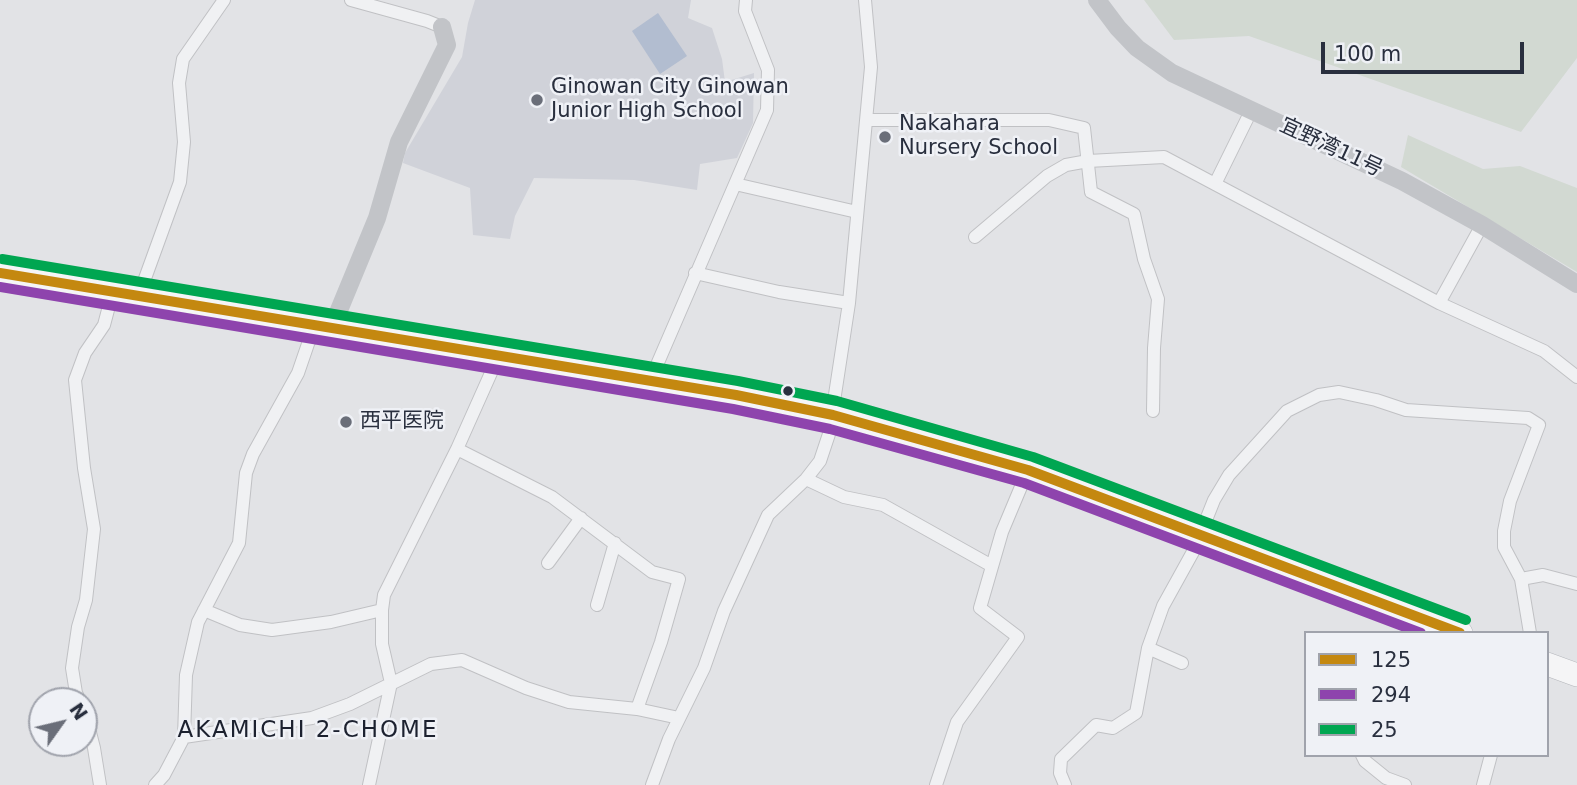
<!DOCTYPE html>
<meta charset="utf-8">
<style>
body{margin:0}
#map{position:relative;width:1577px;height:785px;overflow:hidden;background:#e2e3e6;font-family:"DejaVu Sans",sans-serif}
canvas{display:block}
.legend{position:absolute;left:1304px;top:631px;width:245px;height:126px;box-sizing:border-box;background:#eff1f6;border:2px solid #a0a3ac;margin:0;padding:9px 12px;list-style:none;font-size:21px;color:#292f3e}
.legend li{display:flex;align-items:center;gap:14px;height:35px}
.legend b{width:35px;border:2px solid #a0a3ac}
.north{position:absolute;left:28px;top:687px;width:70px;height:70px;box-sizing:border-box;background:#eff1f6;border:2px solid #a0a3ac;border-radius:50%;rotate:56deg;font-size:19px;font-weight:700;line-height:28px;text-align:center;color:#292f3e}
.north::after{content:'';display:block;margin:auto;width:24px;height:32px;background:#6a6e79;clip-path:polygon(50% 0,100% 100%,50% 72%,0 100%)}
.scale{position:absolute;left:1321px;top:42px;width:203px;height:32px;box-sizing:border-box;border:4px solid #292f3e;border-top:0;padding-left:9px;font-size:21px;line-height:24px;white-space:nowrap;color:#292f3e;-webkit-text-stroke:5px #eff1f6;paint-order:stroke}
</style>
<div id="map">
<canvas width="1577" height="785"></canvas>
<ul class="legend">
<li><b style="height:9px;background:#c48810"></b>125</li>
<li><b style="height:9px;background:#8e44ad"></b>294</li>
<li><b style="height:9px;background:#00a651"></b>25</li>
</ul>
<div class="north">N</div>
<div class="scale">100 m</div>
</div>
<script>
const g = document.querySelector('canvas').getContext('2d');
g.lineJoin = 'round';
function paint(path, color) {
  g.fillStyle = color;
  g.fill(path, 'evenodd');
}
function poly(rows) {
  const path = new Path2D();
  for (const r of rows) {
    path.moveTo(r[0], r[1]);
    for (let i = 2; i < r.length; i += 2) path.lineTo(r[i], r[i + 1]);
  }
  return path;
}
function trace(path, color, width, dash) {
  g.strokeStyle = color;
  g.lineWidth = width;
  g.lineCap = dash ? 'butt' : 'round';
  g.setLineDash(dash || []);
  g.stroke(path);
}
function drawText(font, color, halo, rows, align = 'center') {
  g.font = font + ' "DejaVu Sans","Noto Sans JP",sans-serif';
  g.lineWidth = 5;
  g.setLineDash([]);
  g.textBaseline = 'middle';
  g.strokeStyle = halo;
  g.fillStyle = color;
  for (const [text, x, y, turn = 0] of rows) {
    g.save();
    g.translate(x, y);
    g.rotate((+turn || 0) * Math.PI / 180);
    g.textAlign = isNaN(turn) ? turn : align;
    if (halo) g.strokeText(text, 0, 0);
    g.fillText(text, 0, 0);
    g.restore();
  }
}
const built = poly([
 [475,0,691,0,688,18,712,28,722,59,725,82,754,73,753,123,737,158,700,164,697,190,634,180,534,178,515,216,510,239,473,235,470,188,403,163,405,153,462,57,468,23]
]);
const green = poly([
 [1144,0,1577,0,1577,58,1521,132,1249,36,1174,40],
 [1408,135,1483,169,1520,166,1577,188,1577,272,1401,167]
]);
const water = poly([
 [658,13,687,56,660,74,632,31]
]);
const street = poly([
 [351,0,427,21,442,27],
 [867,120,1049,120,1084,128,1091,192,1134,214,1144,259,1158,299,1154,348,1153,411],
 [735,184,857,212],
 [1215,184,1251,111],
 [975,237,1047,176,1066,165,1088,161,1164,157,1439,303,1544,351,1577,377],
 [695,273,779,292,849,303],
 [139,295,180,182,184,142,179,83,183,59,224,0],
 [1439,303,1482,225],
 [650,381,767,110,768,70,745,11,746,0],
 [457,449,552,497,652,572,679,579,661,642,637,709],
 [806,479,844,497,883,505,992,566],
 [548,563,581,518],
 [1521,579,1543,575,1577,584],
 [597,605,615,543],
 [204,610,240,625,272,630,331,622,382,610],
 [1182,663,1148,648,1163,606,1194,550,1214,500,1229,475,1287,411,1319,395,1339,392,1376,400,1406,410,1528,418,1539,425,1510,501,1504,531,1504,547,1521,579,1530,633],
 [80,701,76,693,72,668,78,627,86,600,94,529,84,468,75,380,85,353,104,325,113,291],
 [84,709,94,748,100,785],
 [184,737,312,718,350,704,431,664,462,660,526,688,569,702,637,709,679,718],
 [1362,755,1365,761,1386,778,1405,785],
 [155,785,164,775,184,737,186,675,198,622,239,543,246,473,253,454,298,373,309,341,325,327],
 [369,785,391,683,382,644,382,610,384,595,457,449,499,355],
 [652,785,669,739,704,668,724,611,768,515,806,479,820,461,829,434,849,303,871,67,865,0],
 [936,785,957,722,1018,637,980,608,1002,532,1028,470],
 [1065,785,1060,773,1061,759,1096,725,1113,728,1136,713,1148,648],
 [1483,785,1491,755]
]);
const secondary = poly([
 [1097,0,1118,28,1137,48,1172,73,1402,181,1482,225,1577,284],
 [325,327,337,315,377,218,399,142,447,45,442,27]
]);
const highway = poly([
 [0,273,736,395,833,415,941,444,1028,470,1461,633],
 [1547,664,1577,675]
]);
const bus1 = poly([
 [0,273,736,395,833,415,1028,470,1460,633]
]);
const bus2 = poly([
 [0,287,733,409,830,429,1024,483,1421,633]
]);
const bus3 = poly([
 [2,259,738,381,837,401,1033,457,1466,620]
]);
const markers = [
 [537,100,7,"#6a6e79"],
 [885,137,7,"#6a6e79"],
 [788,391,6,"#292f3e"],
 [346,422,7,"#6a6e79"]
];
const poiNames = [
 ["Ginowan City Ginowan",551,88],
 ["Junior High School",551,112],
 ["Nakahara",899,125],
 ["Nursery School",899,149],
 ["西平医院",360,422]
];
const streetNames = [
 ["宜野湾11号",1331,148,25]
];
const neighbourhoodNames = [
 ["AKAMICHI 2-CHOME",308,731]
];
paint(built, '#d0d2d9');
paint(green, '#d2d9d2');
paint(water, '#b2bdd0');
trace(street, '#c0c1c4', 14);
trace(highway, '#b4b6bb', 24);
trace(street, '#f0f1f3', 12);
trace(secondary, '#c2c4c8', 18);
trace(highway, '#f5f5f6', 23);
trace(bus1, '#c48810', 10);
trace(bus2, '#8e44ad', 10);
trace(bus3, '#00a651', 10);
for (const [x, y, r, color] of markers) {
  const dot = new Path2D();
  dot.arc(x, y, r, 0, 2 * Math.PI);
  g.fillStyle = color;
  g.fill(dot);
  trace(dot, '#eff1f6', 2.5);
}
drawText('21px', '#292f3e', '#eff1f6', poiNames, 'left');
drawText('21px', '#292f3e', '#eff1f6', streetNames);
g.letterSpacing = '2px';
drawText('23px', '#1c212f', '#eff1f6', neighbourhoodNames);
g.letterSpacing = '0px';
</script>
